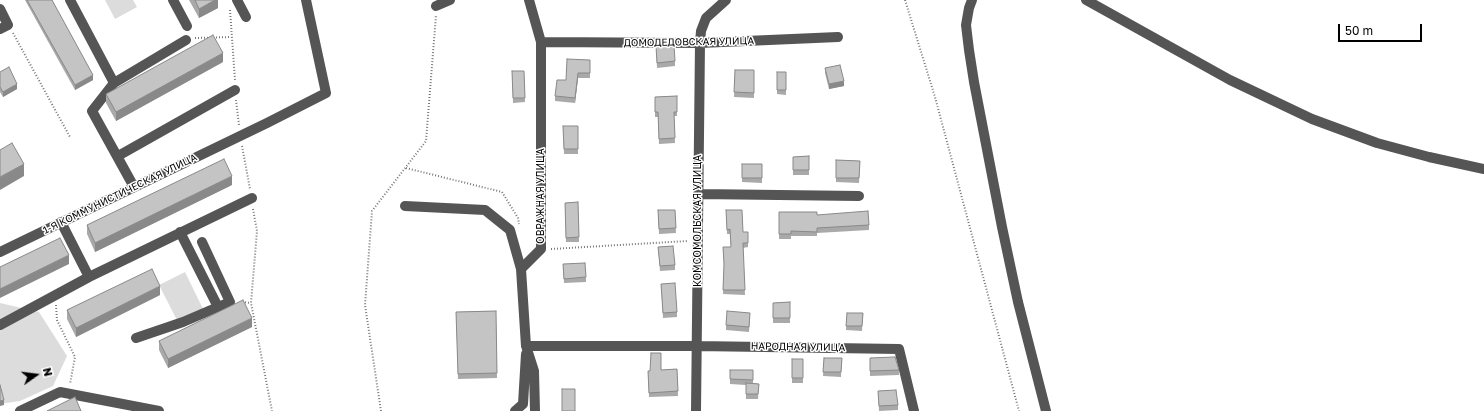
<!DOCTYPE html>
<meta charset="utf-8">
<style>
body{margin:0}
#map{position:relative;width:1484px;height:411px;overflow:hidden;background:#fff;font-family:"Golos Text",sans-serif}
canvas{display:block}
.north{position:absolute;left:16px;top:355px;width:40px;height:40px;-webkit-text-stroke:3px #fff;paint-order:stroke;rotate:76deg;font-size:11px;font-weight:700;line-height:16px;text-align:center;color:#000}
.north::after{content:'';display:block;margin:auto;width:14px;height:18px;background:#000;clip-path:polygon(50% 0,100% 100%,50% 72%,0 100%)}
.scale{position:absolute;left:1338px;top:24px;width:84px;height:18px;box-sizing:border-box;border:2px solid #000;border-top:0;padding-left:5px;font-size:12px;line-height:14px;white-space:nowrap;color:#000;-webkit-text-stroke:3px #fff;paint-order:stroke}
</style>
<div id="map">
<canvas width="1484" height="411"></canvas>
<div class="north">N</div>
<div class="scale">50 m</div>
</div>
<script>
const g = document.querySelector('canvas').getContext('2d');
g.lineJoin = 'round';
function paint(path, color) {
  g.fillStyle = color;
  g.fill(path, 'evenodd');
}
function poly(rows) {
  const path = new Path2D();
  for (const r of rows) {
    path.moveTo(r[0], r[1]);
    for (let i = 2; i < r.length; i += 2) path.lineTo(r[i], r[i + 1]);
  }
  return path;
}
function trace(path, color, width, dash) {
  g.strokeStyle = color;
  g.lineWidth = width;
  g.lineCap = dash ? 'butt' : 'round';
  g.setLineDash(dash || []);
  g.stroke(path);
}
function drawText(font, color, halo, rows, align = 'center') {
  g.font = font + ' "Golos Text",sans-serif';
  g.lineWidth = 3;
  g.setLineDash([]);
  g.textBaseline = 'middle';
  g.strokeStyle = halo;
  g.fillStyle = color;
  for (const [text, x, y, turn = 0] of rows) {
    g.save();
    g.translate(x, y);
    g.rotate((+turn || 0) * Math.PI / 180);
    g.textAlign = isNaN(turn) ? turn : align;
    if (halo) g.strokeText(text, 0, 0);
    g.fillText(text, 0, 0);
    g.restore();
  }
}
const green = poly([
 [105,0,133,0,137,7,115,19],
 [185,272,205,313,180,326,159,285],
 [0,303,39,312,67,356,53,386,20,401,0,404]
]);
const path = poly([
 [905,0,935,97,1019,411],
 [230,10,235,80],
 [13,33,70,137],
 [195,38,231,37],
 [236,100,239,125],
 [242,146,250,189],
 [406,168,502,192,518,218,519,224],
 [253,209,257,231,251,303,272,411],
 [551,249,688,241],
 [242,302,251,303],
 [56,305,57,320,75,357,70,384],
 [381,411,365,305,372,211,426,141,436,15]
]);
const minor = poly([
 [70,0,114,83,92,111,134,187],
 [173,0,187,26],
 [237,0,246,17],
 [972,0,969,8,966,25,969,50,974,82,1002,227,1018,302,1046,411],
 [1086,0,1230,80,1312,119,1377,143,1429,157,1484,169],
 [436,6,450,0],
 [0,9,8,25,0,29],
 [541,42,700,43,838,37],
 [114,83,186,40],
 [118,156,235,90],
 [698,194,859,196],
 [405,206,485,210,510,230,521,269,526,346,534,371,535,411],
 [61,222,89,277,252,198],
 [202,242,230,302,218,307],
 [0,252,267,123,326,93,306,0],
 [521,269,541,249,541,42,529,0],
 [0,325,89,277],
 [136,338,183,322,218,307,180,232],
 [526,346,697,346,899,349,914,411],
 [20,411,60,392,159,411],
 [515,411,523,404,526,354],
 [696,411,700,43,701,31,706,18,726,0]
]);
const wall = poly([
 [25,0,52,0,93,80,75,90],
 [189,0,218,0,218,8,199,18],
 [656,46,675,61,675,66,657,68],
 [590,60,590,78,578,78,575,103,555,101,555,96,566,80],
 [223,62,116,121,106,103,106,94],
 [825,68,844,86,829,89,825,73],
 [735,70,754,70,754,98,734,97],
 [512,71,524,71,525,102,513,103],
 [0,72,17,89,3,97,0,92],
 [777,72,786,72,786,95,777,94],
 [677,96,677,116,674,116,675,143,659,144,658,117,655,117,655,97],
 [563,126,578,149,578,154,564,154],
 [809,156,809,175,793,175,793,157],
 [836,160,860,161,859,183,836,182],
 [742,164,762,164,762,183,742,182],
 [232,185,95,252,87,234,87,225],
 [578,202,579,242,566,242,565,203],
 [658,210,675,210,676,233,659,234],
 [726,210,743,232,748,243,748,247,743,248,745,295,723,294,724,267,723,247,731,247,730,234,727,234],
 [779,212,817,215,869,225,869,230,817,233,817,236,791,236,791,239,779,239],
 [658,247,675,265,675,270,660,271],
 [563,264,586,277,586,282,564,283],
 [661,284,677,312,677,317,663,318],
 [160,295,76,337,67,319,67,310],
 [790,302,790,323,773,323,773,303],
 [496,311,497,378,458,379,456,312],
 [847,313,863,313,862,331,846,330],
 [750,318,749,332,726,330,726,325],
 [252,327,168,368,159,350,159,341],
 [824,358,842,358,841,377,823,376],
 [870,358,899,370,899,375,870,376],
 [792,359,803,359,803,383,792,383],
 [677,369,678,396,649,397,648,371],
 [730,370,753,370,753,383,759,384,758,399,746,399,746,385,730,384],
 [878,391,898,405,898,410,879,411]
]);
const shadedWall = poly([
 [215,0,218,0,218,8,199,18,199,9],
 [223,53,223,62,116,121,116,112],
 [578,73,578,78,575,103,575,98],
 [93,75,93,80,75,90,75,85],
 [844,81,844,86,829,89,829,84],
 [17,84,17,89,3,97,3,92],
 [24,164,24,176,0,190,0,177],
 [232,176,232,185,95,252,95,243],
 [69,255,69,264,0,298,0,289],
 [160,286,160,295,76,337,76,328],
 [252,318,252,327,168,368,168,359],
 [4,400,4,405,0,406,0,401]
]);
const building = poly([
 [27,0,52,0,93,75,75,85,27,0],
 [195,0,215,0,199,9,195,0],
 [213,35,223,53,116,112,106,94,108,93,213,35],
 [674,45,675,61,657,63,656,46,674,45],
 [567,59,590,60,590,73,578,73,575,98,555,96,557,80,566,80,567,59],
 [840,65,844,81,829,84,825,68,840,65],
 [9,67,17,84,3,92,0,87,0,72,9,67],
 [735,70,754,70,754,93,734,92,735,70],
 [512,71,524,71,525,98,513,98,512,71],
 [777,72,786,72,786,90,777,90,777,72],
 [677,96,677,112,674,112,675,138,659,139,658,112,655,112,655,97,677,96],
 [563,126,578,126,578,149,564,149,563,126],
 [12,143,24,164,0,177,0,150,12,143],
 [809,156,809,170,793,170,793,157,809,156],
 [224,159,232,176,95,243,87,225,224,159],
 [836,160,860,161,859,178,836,178,836,160],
 [742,164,762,164,762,178,742,178,742,164],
 [578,202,579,237,566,238,565,203,578,202],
 [658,210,675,210,676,228,659,229,658,210],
 [726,210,742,210,743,232,748,232,748,243,743,243,745,290,723,290,724,264,723,247,731,247,730,229,727,230,726,210],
 [868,211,869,225,817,228,817,232,791,231,791,234,779,234,779,212,817,212,817,215,868,211],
 [60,238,69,255,0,289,0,267,60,238],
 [673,246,675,265,660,266,658,247,673,246],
 [585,263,586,277,564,279,563,264,585,263],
 [152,269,160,286,76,328,67,310,152,269],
 [675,283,677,312,663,313,661,284,675,283],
 [243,300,252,318,168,359,159,341,243,300],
 [790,302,790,318,773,318,773,303,790,302],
 [496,311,497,373,458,374,456,312,496,311],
 [727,311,750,313,749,327,726,325,727,311],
 [847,313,863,313,862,326,846,326,847,313],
 [651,353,661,353,661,370,677,369,678,391,649,393,648,371,650,371,651,353],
 [895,357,899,370,870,371,870,358,895,357],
 [824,358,842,358,841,372,823,372,824,358],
 [792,359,803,359,803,378,792,378,792,359],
 [730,370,753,370,753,380,730,379,730,370],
 [746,383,759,384,758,394,746,394,746,383],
 [0,385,4,400,0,401,0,385],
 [562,389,575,389,575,411,562,411,562,389],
 [896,390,898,405,879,406,878,391,896,390],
 [75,397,81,411,47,411,75,397]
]);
const streetNames = [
 ["ДОМОДЕДОВСКАЯ УЛИЦА",689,42,-1],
 ["1-Я КОММУНИСТИЧЕСКАЯ УЛИЦА",120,194,-26],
 ["ОВРАЖНАЯ УЛИЦА",541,196,-90],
 ["КОМСОМОЛЬСКАЯ УЛИЦА",698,221,-90],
 ["НАРОДНАЯ УЛИЦА",798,347,1]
];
paint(green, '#dcdcdc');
trace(path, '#777', 2, [1, 2]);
trace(minor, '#555', 10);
paint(wall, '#a9a9a9');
paint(shadedWall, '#898989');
paint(building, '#c4c4c4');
trace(building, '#898989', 1);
drawText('10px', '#000', '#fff', streetNames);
</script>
